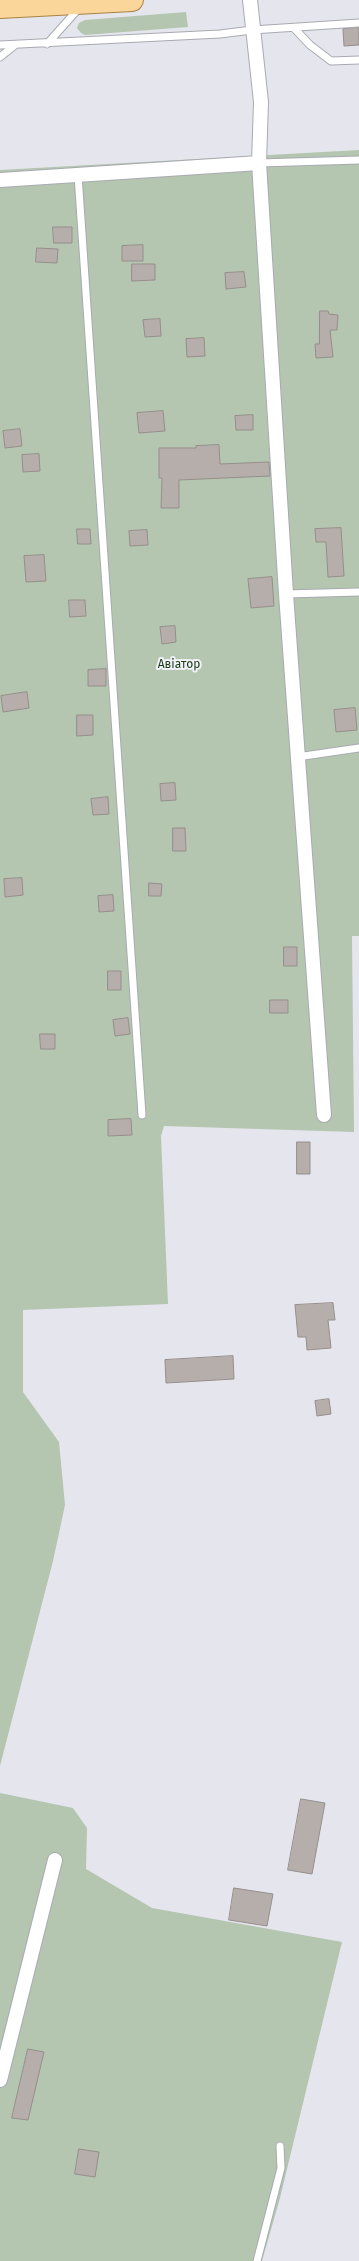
<!DOCTYPE html>
<html>
<head>
<meta charset="utf-8">
<style>
	body { margin:0 }
	canvas { display:block; background:#e4e5ed }
</style>
</head>
<body>
<canvas width="359" height="2261"></canvas>
<script>
const g = document.querySelector('canvas').getContext('2d');
g.lineJoin = 'round';
function paint(path, color) { g.fillStyle = color; g.fill(path, 'evenodd'); }
function trace(path, color, width, dash) { g.strokeStyle = color; g.lineWidth = width; g.lineCap = dash ? 'butt' : 'round'; g.setLineDash(dash || []); g.stroke(path); }
function write(font, color, halo, rows, align = 'center') {
  g.font = font + ' "Fira Sans",sans-serif'; g.lineWidth = 4; g.setLineDash([]); g.textBaseline = 'middle'; g.strokeStyle = halo; g.fillStyle = color; for (const [text, x, y, turn = 0] of rows) {
    g.save(); g.translate(x, y); g.rotate((+turn || 0) * Math.PI / 180); g.textAlign = isNaN(turn) ? turn : align; if (halo) g.strokeText(text, 0, 0); g.fillText(text, 0, 0); g.restore();
  }
}
paint(new Path2D(`
	M186,12L188,27L85,35L81,33L77,28L79,23L85,20Z
	M359,150V936H352L354,1132L164,1126L161,1136L168,1304L23,1310V1392L59,1442L65,1505L53,1561L0,1766V170Z
	M0,1793L73,1808L87,1828L86,1869L152,1908L342,1942L280,2198L262,2261H0Z`), '#b4c6b0');
const building = new Path2D(`
	M359,28V45L344,46L343,29Z
	M53,227H72V243H54Z
	M143,245V261H122V246Z
	M37,248L58,249L57,263L36,262Z
	M132,264H155V280L132,281Z
	M244,272L246,287L226,289L225,273Z
	M320,311H328L329,314L338,315L337,330H330L333,357L316,358L315,344H319Z
	M160,319L161,336L145,337L143,320Z
	M204,338L205,356L187,357L186,339Z
	M163,411L165,431L139,433L137,413Z
	M253,415V430H236L235,416Z
	M20,429L22,446L5,448L3,431Z
	M219,445L220,464L269,462L270,476L179,480V508H161L162,478H159V448H196V446Z
	M39,454L40,471L23,472L22,455Z
	M341,528L344,576L328,577L326,542H316L315,529Z
	M77,529H90L91,544H78Z
	M147,530L148,545L130,546L129,531Z
	M44,555L46,581L26,582L24,556Z
	M272,577L274,606L251,608L248,579Z
	M69,600H85L86,616L70,617Z
	M175,626L176,642L162,644L160,627Z
	M106,669V686H88V670Z
	M27,692L29,708L3,712L1,696Z
	M355,708L357,730L336,732L334,710Z
	M77,715H93V735L77,736Z
	M175,783L176,800L161,801L160,784Z
	M108,797L109,814L93,815L91,799Z
	M173,828H185L186,851H173Z
	M22,878L23,895L5,897L4,879Z
	M149,883L162,884L161,896H149Z
	M113,895L114,911L99,912L98,896Z
	M284,947H297V966H284Z
	M108,971H121V990H108Z
	M270,1000H288V1013H270Z
	M128,1018L130,1034L115,1036L113,1020Z
	M40,1034H55V1049H41Z
	M131,1119L132,1135L108,1136V1120Z
	M297,1142H310V1174H297Z
	M333,1303L335,1320H328L331,1348L307,1350L306,1337H298L295,1305Z
	M233,1356L234,1379L166,1383L165,1360Z
	M329,1399L331,1414L317,1416L315,1401Z
	M301,1799L325,1803L312,1874L288,1870Z
	M234,1888L273,1894L267,1926L229,1920Z
	M28,2049L44,2052L28,2120L12,2118Z
	M79,2149L99,2152L95,2177L75,2174Z`);
paint(building, '#b6aeaa');
trace(building, '#968e8b', 1);
const service = new Path2D(`
	M294,28L310,45L331,61L359,60
	M47,44L80,7
	M0,45L220,34L252,30L359,23
	M0,57L15,45
	M259,163L359,160
	M78,175L142,1115
	M286,594L359,592
	M297,757L359,748
	M257,2261L281,2168L280,2146`);
const minor = new Path2D(`
	M250,0L261,102L259,163L286,594L324,1115
	M0,180L259,163
	M0,2080L55,1860`);
const primary = new Path2D(`
	M0,7L132,0`);
trace(service, '#a9aab1', 9);
trace(minor, '#a9aab1', 16);
trace(primary, '#a98242', 24);
trace(service, '#fff', 7);
trace(minor, '#fff', 14);
trace(primary, '#fbd69b', 22);
write('12px', '#1b3b14', '#f1f2fa', [
	["Авіатор",179,665]
]);
</script>
</body>
</html>
